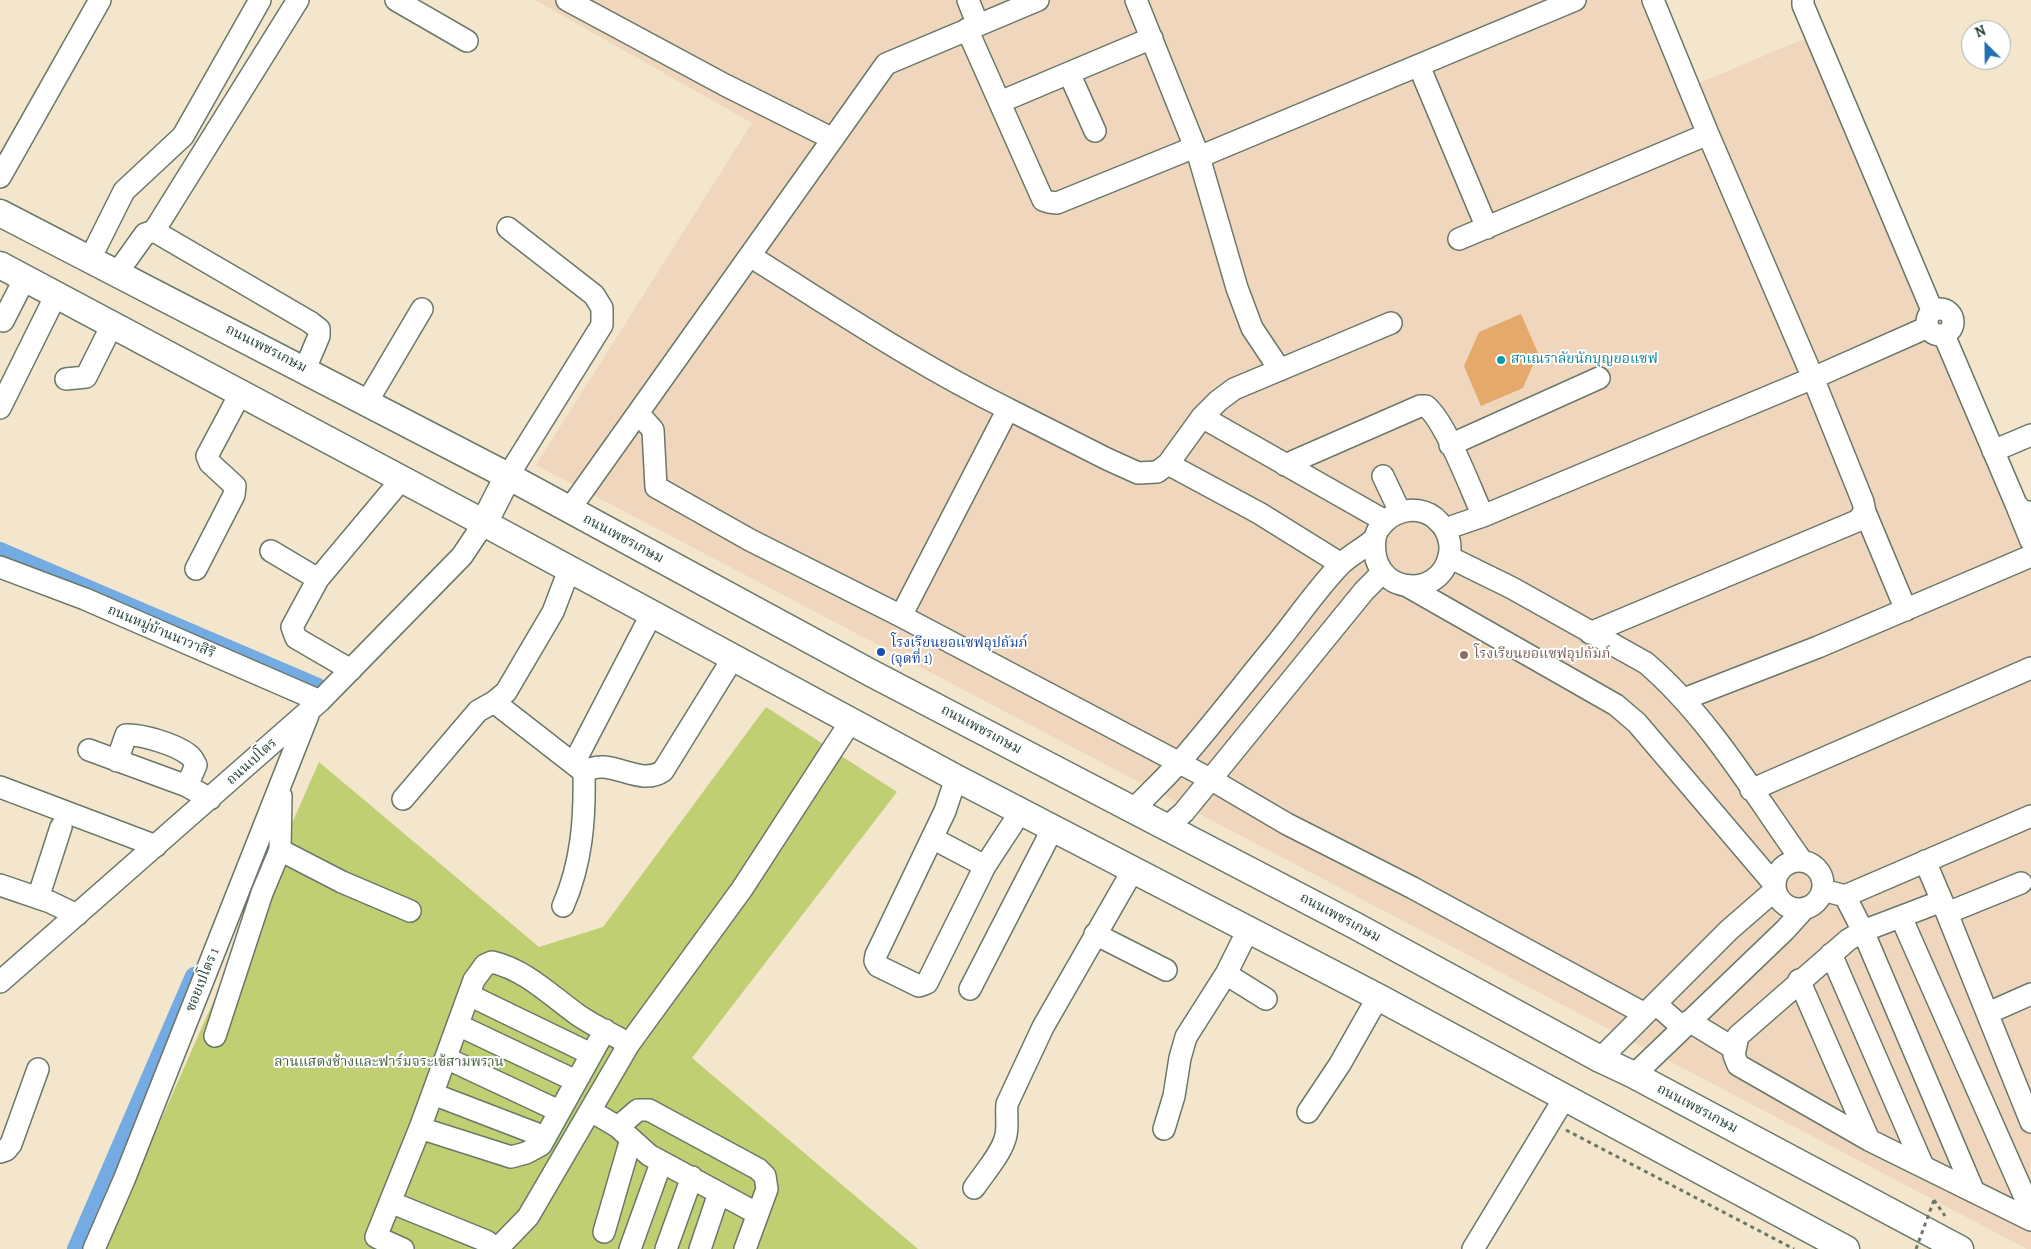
<!DOCTYPE html>
<html>
<head>
<meta charset="utf-8">
<style>
	body { margin:0 }
	#map { position:relative; width:2031px; height:1249px; overflow:hidden; background:#f3e6cc; font-family:Alegreya,serif }
	canvas { display:block }
	.north { position:absolute; left:1961px; top:20px; width:50px; height:50px; box-sizing:border-box; background:#fff; border:1px solid #a5b1ae; border-radius:50%; rotate:337deg; font-size:14px; font-weight:700; line-height:20px; text-align:center; color:#1f3d34 }
	.north::after { content:''; display:block; margin:auto; width:18px; height:22px; background:#1f6fb2; clip-path:polygon(50% 0,100% 100%,50% 72%,0 100%) }
</style>
</head>
<body>
<div id="map">
<canvas width="2031" height="1249"></canvas>
<div class="north">N</div>
</div>
<script>
const g = document.querySelector('canvas').getContext('2d');
g.lineJoin = 'round';
function paint(path, color) { g.fillStyle = color; g.fill(path, 'evenodd'); }
function trace(path, color, width, dash) { g.strokeStyle = color; g.lineWidth = width; g.lineCap = dash ? 'butt' : 'round'; g.setLineDash(dash || []); g.stroke(path); }
function write(font, color, halo, rows, align = 'center') {
  g.font = font + ' Alegreya,"Noto Serif Thai",serif'; g.lineWidth = 4; g.setLineDash([]); g.textBaseline = 'middle'; g.strokeStyle = halo; g.fillStyle = color; for (const [text, x, y, turn = 0] of rows) {
    g.save(); g.translate(x, y); g.rotate((+turn || 0) * Math.PI / 180); g.textAlign = isNaN(turn) ? turn : align; if (halo) g.strokeText(text, 0, 0); g.fillText(text, 0, 0); g.restore();
  }
}
paint(new Path2D(`
	M535,0H1663L1699,83L1821,32L1887,192L1954,341L2031,520V1249H2027L536,465L752,123Z`), '#f0d6bc');
paint(new Path2D(`
	M766,707L897,792L692,1058L918,1249H104L319,762L539,947L603,927Z`), '#bfcf71');
trace(new Path2D(`
	M0,551L318,687L309,709
	M76,1249L194,976`), '#74abe2', 18);
paint(new Path2D(`
	M1521,314L1538,353L1523,388L1481,406L1464,366L1479,332Z`), '#e4a96b');
const minor = new Path2D(`
	M396,0L467,41
	M567,0L725,85L833,139
	M968,0L978,25
	M1136,0L1199,157L1237,288L1252,328L1280,370
	M1803,0V5L1932,310
	M967,29L1043,200L1049,202L1057,203L1195,147
	M1419,66L1487,228
	M1069,73L1095,131
	M1000,102L1152,38
	M1199,157L1575,0
	M0,177L100,0
	M508,228L594,295L602,308V325L508,476
	M154,231L298,0
	M1459,239L1708,134L1653,0
	M750,256C835,309 918,365 1008,409
	M90,259L124,191L183,136L260,0
	M117,273L145,234L154,231L310,322L319,329V336L305,369
	M1927 322a13 13 0 1 1 26 0a13 13 0 1 1-26 0Z
	M0,320L3,321L25,278
	M1944,335L2016,504L2023,512H2031
	M66,379L86,377L112,325
	M367,402L422,309
	M0,408L56,295
	M638,413L653,430L656,487L750,540L901,616L1212,780L1287,824L1413,888L1645,1014
	M1202,417L1385,521
	M1450,445L1599,378
	M1993,451L2031,435
	M1168,464L1259,513L1341,564
	M1285,465L1420,406H1426C1446,422 1471,490 1483,516
	M1383,476L1400,512
	M2016,504L2031,541
	M569,510L886,64L1038,0
	M1865,512L1906,610
	M1445,529L1483,516L1813,378L1928,327
	M271,551L318,579L401,480
	M1449,557L1512,588L1646,663C1709,717 1754,794 1802,861
	M0,567L85,599L320,701
	M196,569L234,495L235,486L210,463L207,456L240,394
	M318,579L292,627L296,638L351,670
	M1409,587L1616,705L1637,723L1775,885
	M901,616L1008,409L1107,459L1138,473L1157,472L1168,464L1202,417L1218,401L1234,389L1391,323
	M1590,633L1857,521L1865,512L1863,502L1813,378L1708,134
	M1684,699L1818,647L2031,556
	M89,750L187,786L210,799
	M117,761L126,735C142,734 177,745 189,755C192,757 194,761 196,765L187,786
	M574,763L651,615
	M584,772C610,755 638,788 663,771L733,658
	M956,778L945,811L876,955L875,961L878,966L919,986L927,983L985,866L1021,811
	M0,787L156,846
	M1751,790L2031,668
	M281,796L280,850L342,882L410,911
	M403,799L478,711L494,702
	M1133,810C1152,790 1173,771 1190,750C1219,716 1246,681 1274,647C1296,620 1316,590 1340,565C1350,555 1363,549 1373,540C1376,537 1376,533 1378,530C1382,524 1388,518 1394,515C1409,507 1428,509 1439,522C1448,530 1452,545 1449,556C1439,602 1368,594 1375,539
	M1166,828L1184,812L1364,591L1382,573
	M932,838L985,866
	M1775 885a24 24 0 1 1 48 0a24 24 0 1 1-48 0Z
	M1925,861L1942,901
	M0,885L50,902L77,915
	M1823,890L1845,896L2031,816
	M1845,896L1863,931L1974,1192
	M38,898L61,827
	M563,906C582,863 585,818 584,772L494,702L506,692L553,612L569,570
	M1947,913L2021,883
	M1901,917L2031,1211
	M1095,934L1166,970
	M1831,954L1923,1166
	M1226,974L1266,999
	M1799,980L1869,1140
	M0,982L320,701L462,556L484,523
	M970,989L1053,828
	M469,995L591,1054
	M1656,1004L1682,1027
	M1988,1013L2031,994
	M1689,1021L1735,1049
	M458,1025L576,1081
	M215,1036L262,893L280,850
	M446,1058L559,1111
	M1600,1059L1729,930L1775,890
	M1634,1075L1785,930L1805,908
	M433,1094L545,1137
	M591,1111L618,1127L638,1110H649L758,1169L765,1176L767,1189L745,1249
	M1308,1112L1340,1064L1378,997
	M2031,1122L1942,901L1863,931L1848,940L1738,1036L1734,1055L1738,1065L1869,1140L2031,1220
	M618,1127L649,1155L758,1214
	M420,1128L511,1157L526,1153L541,1145L605,1030
	M1164,1129L1174,1096L1180,1058L1186,1037L1226,974L1248,930
	M0,1152L6,1150L11,1144L38,1069
	M974,1188C984,1173 1003,1152 1006,1135C1008,1125 1006,1114 1007,1104L1043,1027L1133,870
	M390,1202L486,1241L497,1249
	M604,1232L631,1139
	M498,1248L528,1217L629,1044L742,889L851,721
	M94,1249L124,1180L308,715
	M403,1249L376,1237L420,1128L474,980L485,965L492,962C526,970 550,995 578,1015C594,1026 612,1034 629,1044
	M630,1249L661,1163
	M666,1249L692,1177
	M700,1249L719,1193
	M1473,1249L1565,1097`);
const major = new Path2D(`
	M0,213L508,476L871,673L1354,925L1600,1059L1634,1075L1960,1249
	M0,265L484,523L956,778L1378,997L1846,1249
	M484,523L508,476`);
trace(minor, '#697869', 24);
trace(major, '#697869', 29);
trace(new Path2D(`
	M1566,1130L1794,1249
	M1934,1200L1945,1216`), '#697869', 3, [4, 4]);
trace(minor, '#fff', 21);
trace(major, '#fff', 26);
trace(new Path2D(`
	M1916,1249L1934,1200`), '#697869', 3, [4, 4]);
for (const [x, y, r, color] of [
	[1501,360,5,"#0f9aa8"],
	[881,652,5,"#1a4fb4"],
	[1464,655,5,"#8d6e63"]
]) { const dot = new Path2D(); dot.arc(x, y, r, 0, 2 * Math.PI); g.fillStyle = color; g.fill(dot); trace(dot, '#fff', 2); }
write('14px', '#1f3d34', '#fff', [
	["ถนนเพชรเกษม",266,349,27],
	["ถนนเพชรเกษม",623,539,28],
	["ถนนหมู่บ้านนาวาสิริ",161,632,23],
	["ถนนเพชรเกษม",981,730,28],
	["ถนนเปโตร",252,762,-42],
	["ถนนเพชรเกษม",1340,918,28],
	["ซอยเปโตร 1",203,980,-68],
	["ถนนเพชรเกษม",1697,1109,28]
]);
write('14px', '#0d838f', '#fff', [
	["สาเณราลัยนักบุญยอแซฟ",1511,360]
], 'left');
write('14px', '#164399', '#fff', [
	["โรงเรียนยอแซฟอุปถัมภ์",891,644],
	["(จุดที่ 1)",891,660]
], 'left');
write('14px', '#785e54', '#fff', [
	["โรงเรียนยอแซฟอุปถัมภ์",1474,655]
], 'left');
write('14px', '#476243', '#fff', [
	["ลานแสดงช้างและฟาร์มจระเข้สามพราน",389,1063]
]);
</script>
</body>
</html>
